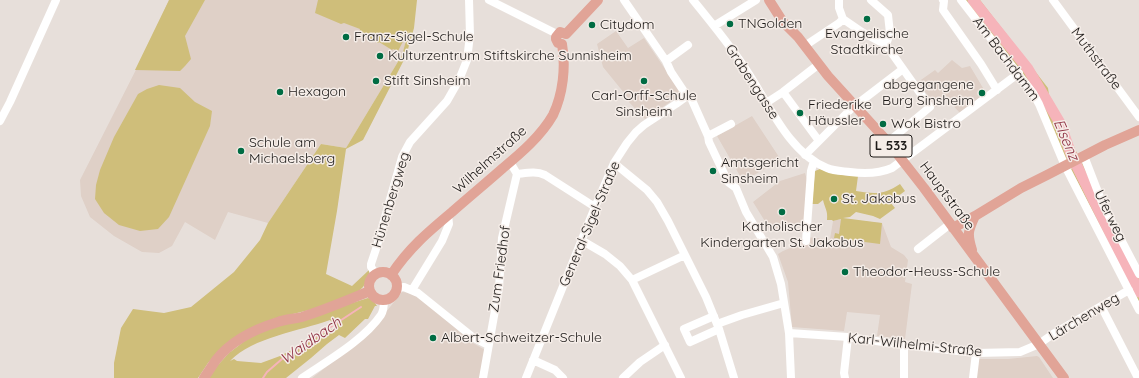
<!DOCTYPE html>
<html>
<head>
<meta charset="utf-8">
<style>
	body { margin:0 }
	canvas { display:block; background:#e7dfda }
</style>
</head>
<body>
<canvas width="1139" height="378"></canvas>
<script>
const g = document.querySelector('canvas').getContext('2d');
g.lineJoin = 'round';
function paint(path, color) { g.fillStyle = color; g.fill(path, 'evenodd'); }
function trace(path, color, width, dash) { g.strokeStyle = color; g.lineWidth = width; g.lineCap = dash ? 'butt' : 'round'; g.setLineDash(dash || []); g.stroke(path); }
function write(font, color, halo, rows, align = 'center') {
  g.font = font + ' Quicksand,sans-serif'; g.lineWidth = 3; g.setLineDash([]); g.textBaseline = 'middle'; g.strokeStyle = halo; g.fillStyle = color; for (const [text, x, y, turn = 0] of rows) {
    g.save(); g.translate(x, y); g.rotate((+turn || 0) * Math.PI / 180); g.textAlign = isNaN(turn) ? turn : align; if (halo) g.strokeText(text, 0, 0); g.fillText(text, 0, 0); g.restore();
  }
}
paint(new Path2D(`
	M169,0H352L410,28L402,55L346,148L321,144L268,223L228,212L215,240L185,222L172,246L159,253L142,252L114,236L90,217L81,196L80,180L147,48Z
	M616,31L628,48L644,38L682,94L645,119L628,101L629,99L603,67L597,44Z
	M952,60L962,68L970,66L986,93L960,113L946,98L936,107L918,82L935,70L938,73Z
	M752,116L781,160L743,181L717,136Z
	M805,173L807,180L805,223H799L771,231L753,202L780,181Z
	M841,219L882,223L891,247L904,255L908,260L905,282L912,284L905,339L877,336L880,315L847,312L844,331L792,327L788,282L778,254L783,251L790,248L804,237L830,239L833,221Z
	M402,292L410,293L419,297L473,343L485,350L480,378H312L348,350L378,322Z
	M1037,356L1039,357L1053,378H976L979,359H1008Z`), '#dfd0c7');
paint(new Path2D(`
	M169,0H205L185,36L191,59L185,66L180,71L135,70Z
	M318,0H417L414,28L406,56L363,140L346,149L337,211L326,274L352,286L369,270V274L368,279L363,287L359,291L329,305L273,319L220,349L208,363L198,378H114V363L121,328L133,309L164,313L191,307L234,272L260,240L268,223L321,144L346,148L402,55L409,30L398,51L393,49L392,50L379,42L378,43L359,32L360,29L344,23L341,24L315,13Z
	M965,0H980L1048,88L1050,101L1077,153L1066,159L1043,106Z
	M159,85L180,88L195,102L212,111L210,126L169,217L158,229L140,231L119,225L104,213L95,199L96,185L100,170L114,137L138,94L147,89Z
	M1082,163L1107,215L1139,270V302L1071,169Z
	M820,169L828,172L848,176H858L856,191C875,194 884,195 900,184L905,191L890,202L895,208L880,219L873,216L856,212L850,217L843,218L882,223L880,244L834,238L835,233L839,234L841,219L833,221L832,220H827C828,210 825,209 823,200L818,204H812L815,171Z
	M368,298L373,300L377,306H375L368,319H365L345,338L339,335L327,344L311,358L286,378H209L217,366L229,353L246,340L263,331ZM330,320L336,327L280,356L261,363L237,361L234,359L230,361C253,337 300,331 330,320Z`), '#cfbe7a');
trace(new Path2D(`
	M263,378L267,372L282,359L361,307`), '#f6b4ba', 2);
trace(new Path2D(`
	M973,0L1028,69L1060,123L1071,154L1139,292`), '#f6b4ba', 11);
trace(new Path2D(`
	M489,0L557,34
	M624,0L666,61L671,72L687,96L691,98L708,136L709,142L728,182L736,188L746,212L773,257L781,284L789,333L791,378
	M693,0C711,22 729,44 745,68C767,100 788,153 827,168C834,171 842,171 850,172C865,174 878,174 892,168L1019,73
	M839,0V8L843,19L862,32L886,45L930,107L888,142
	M871,0L888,15L890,33L886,45
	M943,0L944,1L943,10L981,64L997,90
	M961,0L1033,93L1039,104L1065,166L1139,310
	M1053,0L1139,117
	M714,26L756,0
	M806,45L839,23L843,19
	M666,61L688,45
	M783,92L819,141
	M766,103L783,92L819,64
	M0,121L10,102L56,0
	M708,136L731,124
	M805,155L852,108L903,69
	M1084,156L1103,205L1139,274
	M614,163L647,190L657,202L668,221L706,297L719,329L734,378
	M517,174C527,173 536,171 545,175L595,207
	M581,240L605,254L620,266L632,280L681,378
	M806,241L811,171L814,161
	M918,249L950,224
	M376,274L371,267V264L376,249L402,157L410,142L447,101L459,80L467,60L470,35L469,0
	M632,280L685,255
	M397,288L404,287L418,293L474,338L488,345
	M412,290L442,241L449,224L448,215
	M1101,306L1138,378
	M714,316L684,329L690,342L719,329
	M717,324L742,315L784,303
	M789,333L848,337L904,345L976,353L1020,352L1039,344L1053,334L1129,290
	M904,345V378
	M533,360L555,370L563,378
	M302,378C327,361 364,340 381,315C384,310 384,305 384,300
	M483,378L499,288L502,238L517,174L510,162
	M526,378L595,207L614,163L627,143L636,132L644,125L676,104L687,96
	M623,378L640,362L665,345
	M845,378L844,373L848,337
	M973,378L976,353`), '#fff', 8);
trace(new Path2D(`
	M769,0L783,22L798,37L828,76L888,142L924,188L1064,378
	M566,34L598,0
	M562,44L558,43L556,39V37L560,32L566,34
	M953,228L975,216L1021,188L1047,175L1105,145L1139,130
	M972,250C967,234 968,231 975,216
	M369 286a14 14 0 1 1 28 0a14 14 0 1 1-28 0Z
	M391,275C409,248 428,232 452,212C469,197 486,183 503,168C521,153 541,136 553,115C563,94 566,67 562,44
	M204,378C208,372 212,366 216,360C231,341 255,329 278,322C285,319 294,319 302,317C325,310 348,300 370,291`), '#e1a497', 10);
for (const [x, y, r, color] of [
	[867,19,4,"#006c43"],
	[730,24,4,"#006c43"],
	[592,25,4,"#006c43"],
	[346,37,4,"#006c43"],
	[380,56,4,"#006c43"],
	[376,81,4,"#006c43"],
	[644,81,4,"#006c43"],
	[280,92,4,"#006c43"],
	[982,93,4,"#006c43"],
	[800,113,4,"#006c43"],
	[883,124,4,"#006c43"],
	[241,151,4,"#006c43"],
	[713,171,4,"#006c43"],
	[834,199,4,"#006c43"],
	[782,212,4,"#006c43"],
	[845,272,4,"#006c43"],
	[433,338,4,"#006c43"]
]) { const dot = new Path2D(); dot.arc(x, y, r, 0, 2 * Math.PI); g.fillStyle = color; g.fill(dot); trace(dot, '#f5ede8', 1.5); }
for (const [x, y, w] of [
	[891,146,42]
]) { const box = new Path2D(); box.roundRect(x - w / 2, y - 11, w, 22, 3); g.fillStyle = '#f5ede8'; g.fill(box); trace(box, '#1e1b19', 1); }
write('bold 13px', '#1e1b19', null, [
	["L 533",891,146]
]);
write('14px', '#1e1b19', '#f5ede8', [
	["TNGolden",738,24],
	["Citydom",600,25],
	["Evangelische",867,34,"center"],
	["Stadtkirche",867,50,"center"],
	["Franz-Sigel-Schule",354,37],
	["Kulturzentrum Stiftskirche Sunnisheim",388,56],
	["Stift Sinsheim",384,81],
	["abgegangene",974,85,"right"],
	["Burg Sinsheim",974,101,"right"],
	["Hexagon",288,92],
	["Carl-Orff-Schule",644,96,"center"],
	["Sinsheim",644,112,"center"],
	["Friederike",808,105],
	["Häussler",808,121],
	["Wok Bistro",891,124],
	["Schule am",249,143],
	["Michaelsberg",249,159],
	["Amtsgericht",721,163],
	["Sinsheim",721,179],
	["St. Jakobus",842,199],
	["Katholischer",782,227,"center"],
	["Kindergarten St. Jakobus",782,243,"center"],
	["Theodor-Heuss-Schule",853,272],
	["Albert-Schweitzer-Schule",441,338]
], 'left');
write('14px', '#1e1b19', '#f5ede8', [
	["Am Bachdamm",1006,59,53],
	["Muthstraße",1096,59,53],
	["Grabengasse",752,82,57],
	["Wilhelmstraße",490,160,-42],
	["Hauptstraße",947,196,53],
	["Hünenbergweg",391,200,-73],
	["Uferweg",1110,216,64],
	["General-Sigel-Straße",590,224,-67],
	["Zum Friedhof",500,269,-82],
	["Lärchenweg",1084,317,-31],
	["Karl-Wilhelmi-Straße",915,345,6]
]);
write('italic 15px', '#8e3042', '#f5ede8', [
	["Elsenz",1066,140,67],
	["Waidbach",311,341,-35]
]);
</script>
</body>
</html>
